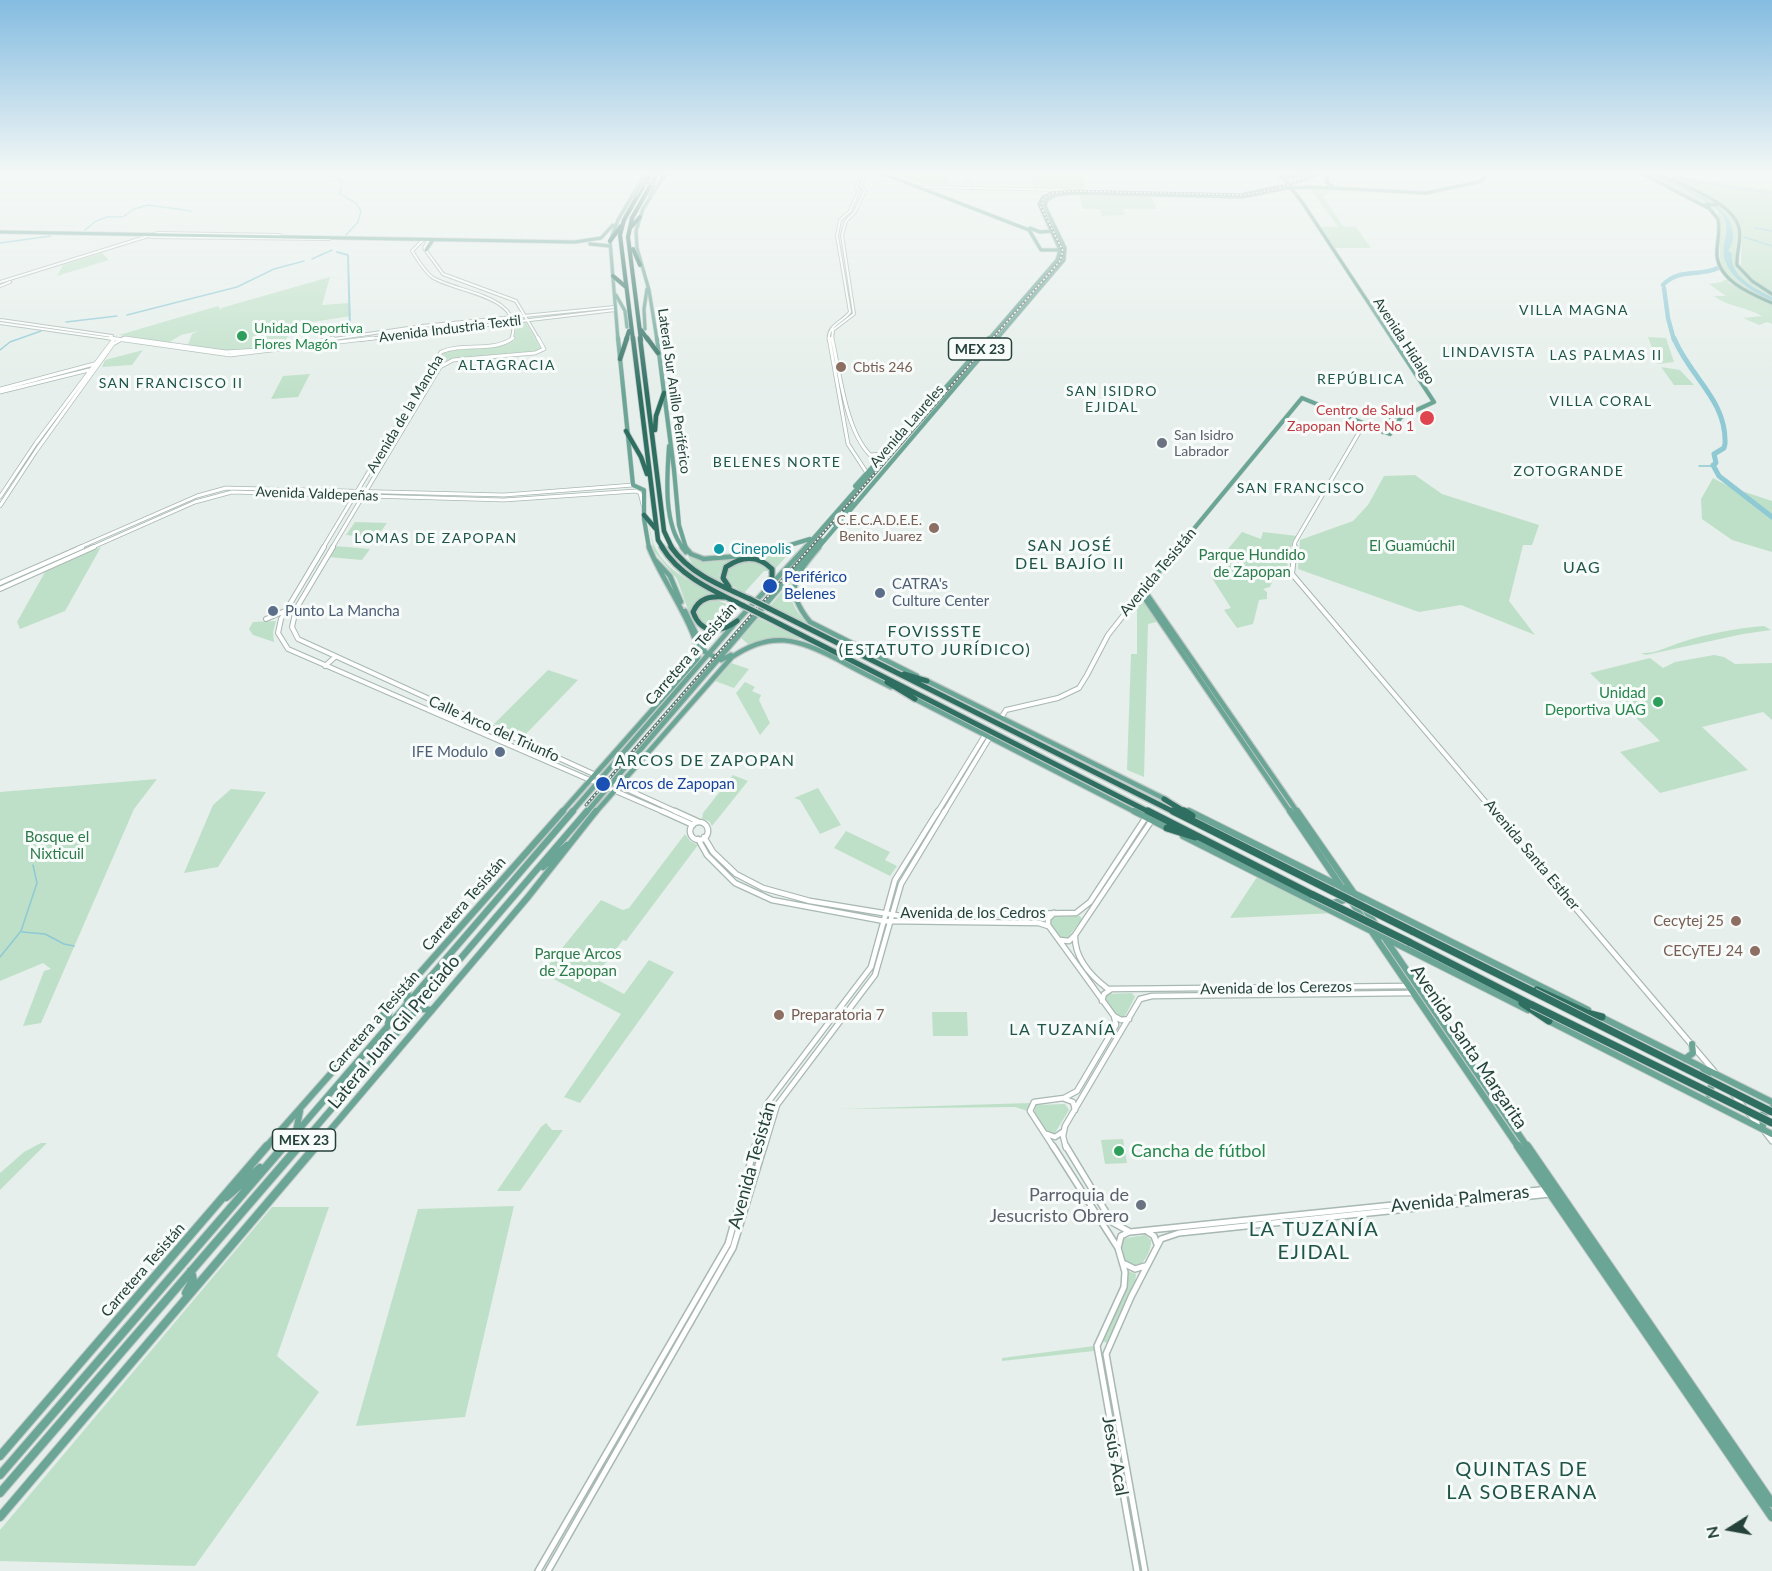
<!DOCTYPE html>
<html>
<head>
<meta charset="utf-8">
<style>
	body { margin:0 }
	#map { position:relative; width:1772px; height:1571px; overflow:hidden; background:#e6efeb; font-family:Lato,sans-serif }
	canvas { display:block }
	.north { position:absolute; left:1700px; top:1499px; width:60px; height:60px; -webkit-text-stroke:4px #f7fbf9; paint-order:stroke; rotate:259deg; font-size:16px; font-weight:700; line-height:24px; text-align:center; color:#24423a }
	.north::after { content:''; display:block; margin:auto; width:21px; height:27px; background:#24423a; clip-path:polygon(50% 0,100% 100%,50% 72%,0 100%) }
</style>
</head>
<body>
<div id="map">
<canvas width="1772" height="1571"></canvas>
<div class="north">N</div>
</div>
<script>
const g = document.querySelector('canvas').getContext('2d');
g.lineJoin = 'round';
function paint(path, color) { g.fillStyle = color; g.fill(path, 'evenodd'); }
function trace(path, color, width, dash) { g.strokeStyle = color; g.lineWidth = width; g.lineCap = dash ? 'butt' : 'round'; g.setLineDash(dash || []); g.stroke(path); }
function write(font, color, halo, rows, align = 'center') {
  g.font = font + ' Lato,sans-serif'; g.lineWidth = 6; g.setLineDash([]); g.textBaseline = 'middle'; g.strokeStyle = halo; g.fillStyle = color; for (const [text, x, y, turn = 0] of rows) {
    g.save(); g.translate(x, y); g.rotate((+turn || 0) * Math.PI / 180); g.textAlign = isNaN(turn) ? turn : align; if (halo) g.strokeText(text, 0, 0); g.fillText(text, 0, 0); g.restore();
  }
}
paint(new Path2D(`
	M894,174H948L949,185L923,184Z
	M1031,174H1082L1086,189L1034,188Z
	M1646,174C1666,175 1729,204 1737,225C1739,231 1737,240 1736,248C1734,272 1751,286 1772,295V303C1754,295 1722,281 1720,258C1719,241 1722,228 1717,211Z
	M1662,174L1772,190V292C1760,285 1748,278 1741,265L1742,229L1731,211Z
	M1310,189L1344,190L1330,191L1323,197L1344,227H1356L1371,248H1335L1320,227H1338Z
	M1079,194L1151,195L1157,209H1123L1125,215L1102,216L1100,209H1083Z
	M102,253L109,260L57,276L63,265Z
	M330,277L322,305L350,303L351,316L293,325L282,348L232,352L187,347L192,334L198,331L181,335L168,343L119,335L218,306L221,310V308Z
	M1729,279L1734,283L1727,282L1772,305V324L1767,322L1759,325L1743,318L1762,316C1747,307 1728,307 1714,296H1726L1709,284L1723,282L1722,281Z
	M525,321L541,348L535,352L453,359L444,362L434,374H429L443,352C465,347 494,349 514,341L517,322Z
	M1648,337L1666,338L1674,362L1658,364Z
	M143,350L132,365L102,367L105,360Z
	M1661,367L1680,370L1694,385H1674Z
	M310,374L298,397L271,399L283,376Z
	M1415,475L1442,494L1539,525L1532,545H1523L1509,601L1535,635L1461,605L1419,612L1298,569L1300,540L1353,521L1368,505L1384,476Z
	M1713,478L1730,487L1772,501V552L1732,540L1702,519L1701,499Z
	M355,522L387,523L376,538L346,535Z
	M648,523C651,531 651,539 655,547C666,571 692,582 714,594C704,600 691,600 690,615L677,579L654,551Z
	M1242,532L1261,539L1263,532L1297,536L1286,556L1289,573L1276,571L1270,587L1263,589L1267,592V599L1259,600L1253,624L1237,628L1224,610L1231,608L1212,578L1229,572L1220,553L1228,549Z
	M335,546L370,549L362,560L328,557Z
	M101,547L65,611L20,629L17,622L45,572Z
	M793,549L774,570C765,551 716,556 719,582L696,569L688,557L712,562Z
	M751,561L760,563L769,571H764L744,593L728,583L725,577C729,564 738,562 751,561Z
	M791,581C784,624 835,638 865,653L863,654L770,606Z
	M1140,598L1147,602L1160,621L1148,624L1144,777L1127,770L1131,654H1137V610H1131Z
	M716,600L740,609L724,627H703L695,611L703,602Z
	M758,618L802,639L776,638L748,644L741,638Z
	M276,621L273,632L274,642L253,635L249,629L253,622Z
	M1764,626L1771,630L1743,634L1646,655L1641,653C1654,654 1665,648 1679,643C1706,634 1736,628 1764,626Z
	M1714,655L1724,657L1735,664L1772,663V720L1763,712L1702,727L1748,770L1660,793L1620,752L1660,741L1590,673L1650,658L1663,668L1675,662Z
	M731,663L749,669L734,688L715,681Z
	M548,670L578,680L524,736L494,724Z
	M745,682L755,687L752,691L761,695L759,700L770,723L760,735L736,693Z
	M733,775L748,781L712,826L709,821L702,819L703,813Z
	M157,779L134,809L41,1023L23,1026L44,971L51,969L43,963L0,981V792Z
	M818,788L841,825L820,834L800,800L794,798Z
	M231,789L266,792L218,867L184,873L213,805Z
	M846,831L890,852L885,860L897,866L890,876L834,848Z
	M685,834L690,841L698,845L626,941L623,940L594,978L624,994L649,960L674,972L580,1103L564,1097L621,1014L542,973L601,900L623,910L629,908Z
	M1259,874L1335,913L1230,918Z
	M1080,916L1082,919L1066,940L1061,939L1049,923L1050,917Z
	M1132,993L1135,997L1124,1018L1120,1019L1102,1001L1104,994Z
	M932,1012H967L968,1036H933Z
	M1030,1103L1028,1111L1015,1107L839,1109Z
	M1065,1104L1069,1110L1053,1136C1043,1132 1032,1117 1035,1105Z
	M546,1123L552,1130H563L520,1191H497L541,1127Z
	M1123,1139L1127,1163L1105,1164L1101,1140Z
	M41,1143H47L0,1190V1173L24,1152Z
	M514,1206L465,1417L356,1426L418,1209Z
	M272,1207H329L277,1356L319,1392L195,1566L0,1561V1530Z
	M1145,1235L1151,1240C1152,1249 1145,1262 1137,1268L1125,1263L1120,1239Z
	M1128,1271L1136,1274L1135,1284L1109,1343L1100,1341L1124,1294Z
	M1094,1346V1351L1002,1361V1358Z
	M1109,1410H1115L1144,1571H1139Z`), '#bfe0c8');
paint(new Path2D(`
	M1649,174H1654C1678,185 1732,203 1733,233C1733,240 1733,245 1728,250L1732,254C1729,276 1755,289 1772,297V301C1749,290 1716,271 1725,240C1727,231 1728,223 1722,214C1709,198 1668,184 1649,174Z`), '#8ec9d4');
trace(new Path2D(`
	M329,174L342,180L340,194L356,203L361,211L358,222L346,235
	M1675,179L1772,193
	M1755,228L1772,231
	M85,230L96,221L107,217H123L134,209L148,205L191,211
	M1744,237L1772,246
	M0,243L51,236
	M312,259L332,250
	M127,315L237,287L274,269L304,261
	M66,322L117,316
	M0,350L10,342L41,331
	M1699,466H1713
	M22,932L45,934L64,944L74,946
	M0,957L21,931L37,883L33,865`), '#8ec9d4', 1.5);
trace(new Path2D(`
	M337,252L348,255L350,330`), '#8ec9d4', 2);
trace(new Path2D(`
	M1663,285C1678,268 1699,277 1718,268
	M1664,288L1668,318L1674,340`), '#8ec9d4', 4.5);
trace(new Path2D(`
	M1674,338C1689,376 1727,400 1725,444L1724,448L1714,454L1716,463L1713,465L1719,476L1772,517`), '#8ec9d4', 5);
trace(new Path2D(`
	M1286,187L1321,174`), '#bfccc8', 3, [3, 1.5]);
const minorFar4 = new Path2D(`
	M967,174L969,188
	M924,187L1068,190
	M151,237L329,239
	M424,239L412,251C418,260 424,271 432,277C456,293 528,295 511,340
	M429,239L424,248L443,274L516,301L539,340
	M0,282L158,233L280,235
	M0,286L10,282
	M1,320L112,336
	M0,323L121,340
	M123,338L137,340
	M327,340L422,326L615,307
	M360,340L615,310
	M829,340C827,325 843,322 850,312L837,236L840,220L850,211L859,191L856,186L861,174
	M832,340L833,330L854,314L842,235L846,221L855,212L865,191L861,186L865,174`);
const minorFar3 = new Path2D(`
	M110,338L230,355L373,338
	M125,338L226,352L258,350
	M829,338L848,444L867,473
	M832,338C840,373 845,429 870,455L884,454
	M310,344L333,338
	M0,389L94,364
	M0,392L89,370
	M0,497L36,443L114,339
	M0,506L36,451L113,344L120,340
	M78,548L197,496L226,488L504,495L633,485
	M91,548L195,502L232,492L504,500L636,491L640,493L643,505
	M323,548L441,352C463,342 493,353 513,338
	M332,548L440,367L453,360L535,353L544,349L538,338
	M1294,548L1295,542L1364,424`);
const minorFar2 = new Path2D(`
	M324,547L281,619L278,633L288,649L666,813
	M333,547L296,609L292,627L298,639L679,813
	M1295,547L1292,574L1495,813
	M0,583L82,547
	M0,589L94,547
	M266,619L285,611
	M325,666L335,657
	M1001,718L1006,710L1058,698L1079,688L1087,675L1108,635L1141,593
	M937,813L985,735
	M944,813L990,737`);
const minorFar1 = new Path2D(`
	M662,811L693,825
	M675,811L699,822
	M1493,811L1714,1071
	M1152,820L1075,935C1074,958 1091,976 1108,989L1408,986
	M690 831a9 9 0 1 1 18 0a9 9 0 1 1-18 0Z
	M704,837L713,852L736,874L763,888L810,901L901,916L1076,913L1090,902L1146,817
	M698,839L707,855L735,883L772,900L884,921L1039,923L1048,926
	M1060,940L1069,941L1074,936
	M1140,999L1152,996L1412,993
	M1102,1001L1104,994L1110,990
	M1114,1016L1121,1020L1129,1019
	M1732,1093L1743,1106
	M1065,1099L1073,1102L1075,1110
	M1749,1114L1760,1126
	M1765,1132L1772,1141
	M1047,1134L1055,1137L1064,1131
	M755,1148L766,1105L871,967L895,880L938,811
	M764,1148L777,1105L875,975L901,884L945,811
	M1054,1148L1030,1111L1034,1102L1064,1098L1077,1091L1116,1025L1114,1016L1048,925V919L1054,913
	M1066,1148L1063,1136L1065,1126L1140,999`);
const minor = new Path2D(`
	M1053,1146L1118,1248L1125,1272L1124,1287L1097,1346L1137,1571
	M1066,1146L1112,1222L1130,1232L1549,1189
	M1148,1232L1154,1236L1157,1244
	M1118,1248L1121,1236L1129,1232
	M1125,1264L1135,1269L1145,1266
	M538,1571L728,1244L755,1146
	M548,1571L733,1248L764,1146
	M1145,1571L1106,1354L1131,1297L1161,1239L1179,1233L1550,1194`);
const majorFar4 = new Path2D(`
	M884,174L1029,230L1041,250H1064
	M1280,174L1302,202L1393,340
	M1327,174V183L1333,186
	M1643,174L1708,208
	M1659,174C1681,185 1733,202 1739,228C1742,239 1736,253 1737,265L1752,281L1772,294
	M1281,178L1312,174
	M1244,194L1282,186
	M1717,205L1706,204L1718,219C1721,232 1716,244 1717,256C1720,282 1752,294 1772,303
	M1030,228L1040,232L1053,231
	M0,232L575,242L601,238L613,225
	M590,244L610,246
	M426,250L433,240
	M616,295L625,311L627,327
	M645,329L644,309L647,289
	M618,340L610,241L618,220L645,174
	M657,340L649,290L637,248L636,231L643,209L665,174
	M988,340L1057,260L1060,250L1039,204L1043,197L1054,192
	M996,340L1064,260L1065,248L1045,206L1047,200L1056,195L1073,193L1242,197L1287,188L1311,187L1426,193L1478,182L1484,179L1485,174`);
const majorFar3 = new Path2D(`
	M618,338L633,485L644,490V519L649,548
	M657,338L674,470L679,525L686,548
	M1383,432L1392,418L1403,413
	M669,446C667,477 663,523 683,548
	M855,486L877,462
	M835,524L852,503
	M780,548L810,539
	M805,548L989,338
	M814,548L821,540
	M818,548L997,338
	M1178,548L1302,398L1390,434L1401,417L1434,402L1392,338`);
const majorFar2 = new Path2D(`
	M682,547L686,552
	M685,547L691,554L704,559
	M819,547C795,576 783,589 810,622L917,676
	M1179,547L1141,593L1291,813
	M703,559L741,556L786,547
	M655,560L670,576L681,602
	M1144,590L1298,813
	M685,611L705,652L721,660L731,655
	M925,680L1167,800
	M913,698L1137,813
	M1188,811L1192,813
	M561,813L698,658C701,633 658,574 649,547
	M571,813L737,621L806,547
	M586,813L815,547
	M595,813L732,657C772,630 797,639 837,659C855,669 873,678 891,687`);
const majorFar1 = new Path2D(`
	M1134,811L1169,829
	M1189,811L1588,1010
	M1290,811L1364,920
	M1297,811L1376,925
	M1183,836L1528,1010
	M543,867L567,845
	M1330,904L1344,900L1347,895
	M1372,932L1519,1148
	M1386,940L1528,1148
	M408,989L407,1002L411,1008L432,1010
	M1599,1016L1772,1102
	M1547,1020L1772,1134
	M388,1026L389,1009
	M1685,1059L1693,1053L1692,1044
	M1703,1069L1712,1083L1709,1095
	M1763,1129L1762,1115L1772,1108
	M296,1131L300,1111
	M265,1148L563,811
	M283,1148L573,811
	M298,1148L587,811
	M315,1148L528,897L596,811`);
const major = new Path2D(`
	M1518,1146L1772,1517
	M1527,1146L1772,1503
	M226,1197L260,1168
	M186,1293L193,1280L191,1271
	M0,1456L267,1146
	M0,1475L284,1146
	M0,1493L299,1146
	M0,1517L316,1146`);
const highwayFar3 = new Path2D(`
	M663,174V177
	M631,227L640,217
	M610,241L621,226
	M633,249L640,265
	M613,276L626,287
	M641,330L648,340
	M626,340L629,331
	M633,340L620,235L624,220L650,174
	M641,340L628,237L632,218L657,174`);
const highwayFar2 = new Path2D(`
	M633,338L658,540L663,548
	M640,338L664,531L672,548
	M647,338L658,353
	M620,359L627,338
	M655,430L656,416L664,393
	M626,431L641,457L647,474
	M644,515L655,528`);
const highwayFar1 = new Path2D(`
	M662,547C680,577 714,591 744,606
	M671,547C690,574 721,586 750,599
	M729,587L723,578L726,567C742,556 758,555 772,569V577L768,586
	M724,597C710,596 699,598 693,612C701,634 719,634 737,621
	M768,608L1176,813
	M762,615L1151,813
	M904,674L927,681
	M887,682L915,699
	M1164,799L1187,813`);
const highway = new Path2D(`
	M1148,811L1313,895
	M1173,811L1332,891
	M1184,811L1192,816
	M1167,828L1195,837
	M1412,931L1534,992
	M1409,942L1532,1005
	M1537,990L1587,1013L1602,1017
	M1522,1003L1549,1021`);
trace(minorFar4, '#a8b8b2', 4);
trace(minorFar3, '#a8b8b2', 4.5);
trace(minorFar2, '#a8b8b2', 6);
trace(minorFar1, '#a8b8b2', 7);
trace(minor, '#a8b8b2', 8);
trace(majorFar4, '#c2cac8', 4.5);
trace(majorFar3, '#c2cac8', 5);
trace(majorFar2, '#c2cac8', 7);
trace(majorFar1, '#c2cac8', 8);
trace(major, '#c2cac8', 10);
trace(highwayFar3, '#c2cac8', 5);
trace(highwayFar2, '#c2cac8', 6);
trace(highwayFar1, '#c2cac8', 8);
trace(highway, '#c2cac8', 9);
trace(minorFar4, '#fff', 2);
trace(minorFar3, '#fff', 3);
trace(minorFar2, '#fff', 4);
trace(minorFar1, '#fff', 4.5);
trace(minor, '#fff', 5);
trace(majorFar4, '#6aa596', 3);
trace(majorFar3, '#6aa596', 4);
trace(majorFar2, '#6aa596', 4.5);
trace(majorFar1, '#6aa596', 6);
trace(major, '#6aa596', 8);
trace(highwayFar3, '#2f6f62', 4);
trace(highwayFar2, '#2f6f62', 4.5);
trace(highwayFar1, '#2f6f62', 5);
trace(highway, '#2f6f62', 7);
const rail = new Path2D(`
	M586,805L1060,261L1063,251L1041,207L1044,198L1053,193L1070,191L1244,195L1277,189L1318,174`);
trace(rail, '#5f7d75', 3);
trace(rail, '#f7fbf9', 1.5, [2]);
const majorBridge = new Path2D(`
	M635,196L641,184L652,182L655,185L650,196`);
const highwayBridgeFar1 = new Path2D(`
	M750,599L768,608
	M744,606L762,615`);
const highwayBridge = new Path2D(`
	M1332,891L1412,931
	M1313,895L1409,942
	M1534,992L1772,1112
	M1532,1005L1772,1123`);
trace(majorBridge, '#c2cac8', 4.5, []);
trace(highwayBridgeFar1, '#c2cac8', 8, []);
trace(highwayBridge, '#c2cac8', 9, []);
trace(majorBridge, '#6aa596', 3);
trace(highwayBridgeFar1, '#2f6f62', 5);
trace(highwayBridge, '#2f6f62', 7);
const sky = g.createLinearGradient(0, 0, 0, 394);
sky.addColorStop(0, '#84bce0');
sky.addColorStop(0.44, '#f4f8f6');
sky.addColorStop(1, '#f4f8f600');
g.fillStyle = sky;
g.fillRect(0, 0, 1772, 394);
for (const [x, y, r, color] of [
	[242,336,6,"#2e9e5b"],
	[841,367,6,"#8d6e63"],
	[1427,418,8,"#e0444e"],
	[1162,443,6,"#6b7280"],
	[934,528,6,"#8d6e63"],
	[719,549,6,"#0f9aa8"],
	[770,586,8,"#1a4fb4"],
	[880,593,6,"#5c6f8a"],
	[273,611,6,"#5c6f8a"],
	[1658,702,6,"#2e9e5b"],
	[500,752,6,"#5c6f8a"],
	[603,784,8,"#1a4fb4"],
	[1736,921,6,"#8d6e63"],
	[1755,951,6,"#8d6e63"],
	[779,1015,6,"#8d6e63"],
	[1119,1151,6,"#2e9e5b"],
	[1141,1205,6,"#6b7280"]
]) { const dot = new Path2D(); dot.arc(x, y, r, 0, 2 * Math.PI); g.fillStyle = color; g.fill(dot); trace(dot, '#f7fbf9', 2); }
g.letterSpacing = '1.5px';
write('14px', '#1f5548', '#f7fbf9', [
	["VILLA MAGNA",1574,310],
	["LINDAVISTA",1489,352],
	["LAS PALMAS II",1606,355],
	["ALTAGRACIA",507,365],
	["REPÚBLICA",1361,379],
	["SAN FRANCISCO II",171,383],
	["SAN ISIDRO",1112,391],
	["EJIDAL",1112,407],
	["VILLA CORAL",1601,401],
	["BELENES NORTE",777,462],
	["ZOTOGRANDE",1569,471],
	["SAN FRANCISCO",1301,488],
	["LOMAS DE ZAPOPAN",436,538]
]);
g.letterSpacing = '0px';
write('14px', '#27864d', '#f7fbf9', [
	["Unidad Deportiva",254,328],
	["Flores Magón",254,344]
], 'left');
write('14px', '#24423a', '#f7fbf9', [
	["Avenida Industria Textil",450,329,-7],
	["Avenida Hidalgo",1404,341,57],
	["Lateral Sur Anillo Periférico",674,391,82],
	["Avenida de la Mancha",405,414,-59],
	["Avenida Laureles",907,426,-49],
	["Avenida Valdepeñas",317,494,2]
]);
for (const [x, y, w] of [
	[980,349,63],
	[304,1140,63]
]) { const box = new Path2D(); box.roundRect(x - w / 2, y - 11, w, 22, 4.5); g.fillStyle = '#f7fbf9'; g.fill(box); trace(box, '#24423a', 1.5); }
write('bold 14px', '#24423a', null, [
	["MEX 23",980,349],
	["MEX 23",304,1140]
]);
write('14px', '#785e54', '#f7fbf9', [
	["Cbtis 246",853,367],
	["C.E.C.A.D.E.E.",922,520,"right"],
	["Benito Juarez",922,536,"right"]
], 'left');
write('14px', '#be3a42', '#f7fbf9', [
	["Centro de Salud",1414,410],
	["Zapopan Norte No 1",1414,426]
], 'right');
write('14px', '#5b616d', '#f7fbf9', [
	["San Isidro",1174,435],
	["Labrador",1174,451]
], 'left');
write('15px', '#2d7a4b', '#f7fbf9', [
	["El Guamúchil",1412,546],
	["Parque Hundido",1252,555],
	["de Zapopan",1252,572],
	["Bosque el",57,837],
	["Nixticuil",57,854],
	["Parque Arcos",578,954],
	["de Zapopan",578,971]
]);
write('15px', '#0d838f', '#f7fbf9', [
	["Cinepolis",731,549]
], 'left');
write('15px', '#24423a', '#f7fbf9', [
	["Avenida Tesistán",1158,572,-50],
	["Carretera a Tesistán",691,654,-49],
	["Calle Arco del Triunfo",494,729,24],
	["Avenida Santa Esther",1532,855,50],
	["Carretera Tesistán",464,904,-49],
	["Avenida de los Cedros",973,913],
	["Avenida de los Cerezos",1276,988,-1],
	["Carretera a Tesistán",374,1022,-49],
	["Carretera Tesistán",143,1270,-49]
]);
write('15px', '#164399', '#f7fbf9', [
	["Periférico",784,577],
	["Belenes",784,594],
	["Arcos de Zapopan",616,784]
], 'left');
write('15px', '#4e5e75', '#f7fbf9', [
	["CATRA's",892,584],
	["Culture Center",892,601],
	["Punto La Mancha",285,611],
	["IFE Modulo",488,752,"right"]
], 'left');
write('15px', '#27864d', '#f7fbf9', [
	["Unidad",1646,693],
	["Deportiva UAG",1646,710]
], 'right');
write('15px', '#785e54', '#f7fbf9', [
	["Cecytej 25",1724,921],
	["CECyTEJ 24",1743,951],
	["Preparatoria 7",791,1015,"left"]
], 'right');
g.letterSpacing = '1.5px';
write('16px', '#1f5548', '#f7fbf9', [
	["SAN JOSÉ",1070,546],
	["DEL BAJÍO II",1070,564],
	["UAG",1582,568],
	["FOVISSSTE",935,632],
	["(ESTATUTO JURÍDICO)",935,650],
	["ARCOS DE ZAPOPAN",705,761],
	["LA TUZANÍA",1063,1030]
]);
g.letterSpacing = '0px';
write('18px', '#24423a', '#f7fbf9', [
	["Lateral Juan Gil Preciado",394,1032,-50],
	["Avenida Santa Margarita",1469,1047,56],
	["Avenida Tesistán",752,1165,-74],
	["Avenida Palmeras",1460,1199,-6],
	["Jesús Acal",1115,1456,80]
]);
write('18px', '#27864d', '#f7fbf9', [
	["Cancha de fútbol",1131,1151]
], 'left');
write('18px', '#5b616d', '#f7fbf9', [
	["Parroquia de",1129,1195],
	["Jesucristo Obrero",1129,1216]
], 'right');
g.letterSpacing = '1.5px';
write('20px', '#1f5548', '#f7fbf9', [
	["LA TUZANÍA",1314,1230],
	["EJIDAL",1314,1253],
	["QUINTAS DE",1522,1470],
	["LA SOBERANA",1522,1493]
]);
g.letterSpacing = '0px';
</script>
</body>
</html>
